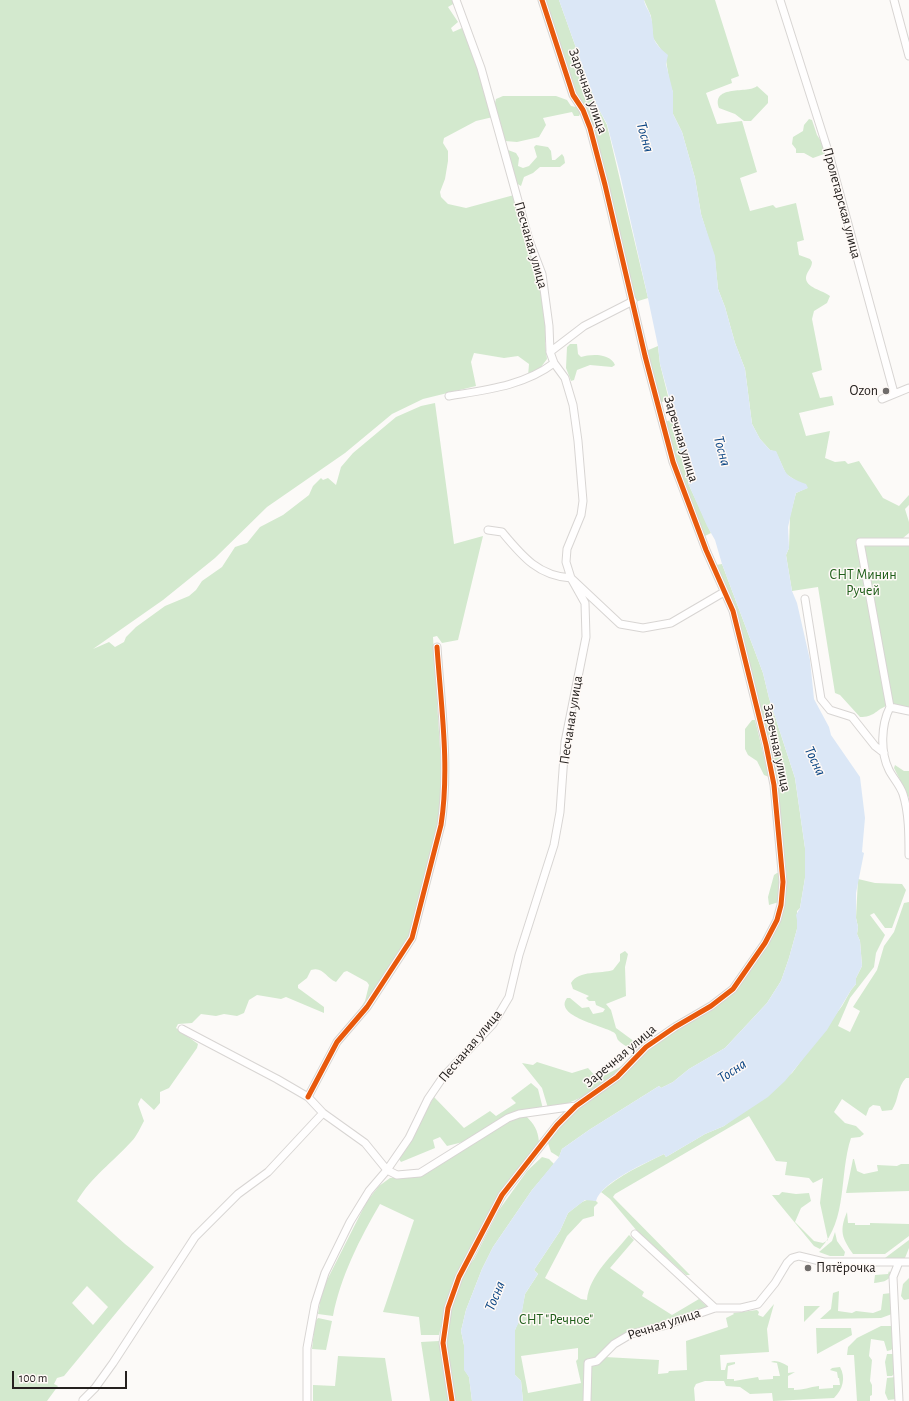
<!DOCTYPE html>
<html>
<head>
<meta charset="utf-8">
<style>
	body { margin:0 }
	#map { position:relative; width:909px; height:1401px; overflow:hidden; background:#fcfaf8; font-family:"Alegreya Sans",sans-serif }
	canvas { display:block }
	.scale { position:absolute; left:12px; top:1371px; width:115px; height:18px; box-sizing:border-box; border:2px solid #25211f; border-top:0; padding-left:5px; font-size:12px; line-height:14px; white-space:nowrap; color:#25211f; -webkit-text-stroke:3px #fef9f6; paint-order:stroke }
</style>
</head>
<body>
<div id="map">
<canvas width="909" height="1401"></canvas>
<div class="scale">100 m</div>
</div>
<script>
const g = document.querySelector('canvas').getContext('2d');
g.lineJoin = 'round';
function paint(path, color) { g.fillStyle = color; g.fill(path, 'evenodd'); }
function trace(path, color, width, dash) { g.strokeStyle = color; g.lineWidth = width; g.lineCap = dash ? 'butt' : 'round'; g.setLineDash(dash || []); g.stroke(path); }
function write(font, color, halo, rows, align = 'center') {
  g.font = font + ' "Alegreya Sans",sans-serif'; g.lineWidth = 3; g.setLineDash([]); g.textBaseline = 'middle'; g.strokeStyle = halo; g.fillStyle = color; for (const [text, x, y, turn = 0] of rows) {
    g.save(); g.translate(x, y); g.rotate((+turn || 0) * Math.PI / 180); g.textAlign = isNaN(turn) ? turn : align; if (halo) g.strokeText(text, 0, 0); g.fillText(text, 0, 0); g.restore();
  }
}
paint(new Path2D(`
	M0,0H453L455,3L448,7L458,22L451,28L453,32L462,28L477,64L493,117L476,121L444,138L443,143L448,151V161L445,179L440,192L441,197L448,204L466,208L514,195L540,278L547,326L545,343L547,359L538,371L528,376L529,364L518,356L504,358L474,353L471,362L476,386L423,399L392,414L345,453L267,507L215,558L163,600L93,649L109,642L115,647L124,642L126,637L136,627L165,606L189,596L196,590L202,581L222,567L235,547L247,543L260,527L283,515L309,495L313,486L321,478L323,480L328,478L336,485L341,467L353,453L396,417L421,406L435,403L454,544L483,536L458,640L442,643L437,636L433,637L443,796L439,825L410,935L371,1001L354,1018L365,1001L369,985L367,982L347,971L344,972L336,982C326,978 323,966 311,970L307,978L298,985V988L324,1007V1013L286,997L281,999L257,995L249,1000L244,1013L237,1016L224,1014L216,1016L201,1014L192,1023L178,1024L176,1028L198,1044L197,1048L169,1088L160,1092V1103L154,1110L141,1098L138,1104L144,1121C140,1128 137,1136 131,1142C112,1163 92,1176 77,1201L125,1244L154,1267L64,1376L57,1378L54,1384L58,1386L47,1401H0ZM87,1286L108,1307L93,1325L72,1303Z
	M545,0H559L596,104L607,125L648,298L635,302L576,91Z
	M644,0H715L739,76L731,79L732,83L706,93L717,124L742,121L757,172L740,178L750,211L773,205L776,208L796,203L804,240L797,242L799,255L810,259L812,262C812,268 807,271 806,277C805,288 823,290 830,296L827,303L814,311L812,319L822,370L812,373L820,398L832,396L834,405L799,413L806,436L830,431L825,458L835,462L845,461L848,464L859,461L883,498L899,506L909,495V505L905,509L909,522V533L903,538L909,539V708C902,707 892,704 886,706C875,711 874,717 860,717L840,695L835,693L818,587L792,591L786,555L789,548L790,516L796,493L807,488L786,474L776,452L770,450L760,439L752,424L745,369L735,343L725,307L718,289L715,260L701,214L695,178L682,132L673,114V92L670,86L666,60L660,48L653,38L651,16Z
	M757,86L768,96V103L751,121H744L735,114L719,108C711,84 749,94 757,86Z
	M503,96H556L567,100L571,106L576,107L581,112L579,116H574L572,112L543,118L546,125L539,137L517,142L505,141L494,107L496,99Z
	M809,119L812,120L817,135L825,147L824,154L813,158L804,153H796V149L792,144L793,137L803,131L804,125Z
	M536,145L548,147L551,151L552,160H555L562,154L564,157L565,163L560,167H540L533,173L524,177L521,186L516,183L508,150L516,153L519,158L518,166L523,168L529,166L537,157L534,147Z
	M570,344H577L578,354L581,357C591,354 610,353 615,365L612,367L590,365L577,370L574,380L571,381L566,368L567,347Z
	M658,346L660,364L669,400L658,403L646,351Z
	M674,419L677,442L689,470L688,483L711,533L705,536L683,482L664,422Z
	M722,564L763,673L769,698L795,778L805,848V878L800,908L797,911V929L789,958L781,981L767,1003L725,1048L689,1069L673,1082L661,1088L659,1086L589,1130L562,1149L559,1157L551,1152L548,1143L562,1125L579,1108L624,1074L652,1045L735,992L766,945L784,899L787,879L776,779L766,728L735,612L716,565Z
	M752,720H755L769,777L764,775L757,761L748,755L745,749V729Z
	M895,765L904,771H909V798L894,768Z
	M777,873H780L779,902L769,905L768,897L774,875Z
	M858,879L875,883L902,884L906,890L892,928H885L874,913L870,915L885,935L876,953L874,967L850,998L838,1026L850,1032L860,1011L853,1007L877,970L884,946L894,932L904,903L909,902V1078H906C897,1087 899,1099 892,1110L882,1111L880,1106L873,1105L869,1108L866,1116L842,1099L834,1112L845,1123L856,1126L864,1134L860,1137L851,1138C839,1174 848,1220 820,1249L814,1246L772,1195H779L782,1192L796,1194L809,1193L811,1201L801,1208L795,1222L814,1241L823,1243L828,1240L820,1203L823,1178L813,1183L809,1178L785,1175L787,1162L776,1161L749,1116L615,1194L613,1197L690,1275H686L637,1231L610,1199L601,1192C619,1175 642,1165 664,1154L666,1157L705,1134L724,1126L792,1073L842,1006L851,990L856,984V978L862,966L860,941L857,934L858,927L856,918Z
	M625,951L628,954L625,967L626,996L606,1004L611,1010L616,1028L635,1042L634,1049H631C627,1047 621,1043 618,1040C616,1037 617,1034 613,1032C604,1026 553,1016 567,998H570L582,1008L589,1007L593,1014L603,1012L605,1009L596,1005L595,1001H589L586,998L589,996L573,989L571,983C579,970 601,974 613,970L620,961V954Z
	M537,1062L572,1073L588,1068L598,1079L622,1066C600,1088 579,1103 548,1108L542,1088L522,1063L533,1065Z
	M531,1083L538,1089L543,1109L524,1111L463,1142L447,1146L440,1137L433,1140L435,1148L401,1162L399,1159L434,1097L464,1128L490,1111L496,1116L516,1103L511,1098Z
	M526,1116C534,1124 538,1130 539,1142L457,1272L450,1290L439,1335H421L419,1317L383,1312L414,1220L380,1204C360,1238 340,1278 333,1316L318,1314L322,1290L367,1201L379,1186L390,1178L417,1175L509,1121Z
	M542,1157L549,1159L554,1164L532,1190L493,1247L482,1269L466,1310L461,1331L464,1345V1369L469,1377L472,1401H455L446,1344L452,1307L462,1275L474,1259L499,1210L527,1171Z
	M853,1159H854L857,1171L864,1174L878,1171L877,1165L897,1166L901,1164H909V1191L846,1193Z
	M589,1199L596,1201L598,1203L594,1207V1216L583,1219L567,1236L545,1278L581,1299L587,1300C589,1275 614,1254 629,1235L634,1240L610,1268L644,1292L642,1296L672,1315L699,1299L713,1312L664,1330L628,1339L618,1345L605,1357L659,1360L658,1374L668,1373L669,1371L687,1370L686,1341L728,1327L726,1318L734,1314L733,1313L757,1310L759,1312L758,1315L763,1317L774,1304L767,1329L769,1352L720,1355L721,1370H725L727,1363L735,1362V1364L728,1366L727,1379H734V1381L758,1377L759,1380L773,1379V1376H780L777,1363L771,1362C775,1359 783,1363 788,1366V1373L795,1372L788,1376V1388H794V1390C804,1390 809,1387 819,1386V1389L833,1388V1385H840L839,1378H838L837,1372L830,1370L832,1368L840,1367C846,1378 843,1389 834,1398L773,1401L772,1393L750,1394L740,1387L726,1386L724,1381H705L696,1384L694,1388L695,1401H523L521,1381L515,1375V1330L521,1315L525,1294L538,1274L534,1270L560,1231L568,1213L582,1202ZM578,1348V1359L576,1361L581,1383L528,1393L521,1356Z
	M847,1212L848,1223H855V1225H870V1223L909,1224V1236L885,1254H853C842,1238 839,1231 847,1212Z
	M835,1232L837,1241L845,1252L844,1256H830L819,1252L832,1241Z
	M909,1240V1248L905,1258H885Z
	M889,1271L891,1274C889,1282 881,1282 874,1283L875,1275L888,1274Z
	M909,1278V1299L904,1300L901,1296L903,1284Z
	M839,1291L838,1311L852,1313L856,1311L873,1313L881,1310L883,1294L891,1293L892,1314L881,1318L820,1319L831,1309L833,1293Z
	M804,1306H820L804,1322Z
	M318,1318L332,1321L326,1350L312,1349L315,1322Z
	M881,1326H892L893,1348L891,1350L887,1351L884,1341L871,1339L869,1356L872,1360L870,1381L872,1385V1395L870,1396V1401H857L854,1355H847L848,1347L857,1338Z
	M816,1328H851L852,1335L817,1354Z
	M439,1341L450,1401H430L421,1342Z
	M887,1354H894L895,1373L892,1376H887L885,1362Z
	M338,1356L385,1358L392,1401H313V1385L335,1386Z
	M895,1377L896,1399L888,1400L885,1393L887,1378Z`), '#d3e9ce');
paint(new Path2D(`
	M559,0H644C645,6 648,9 650,14C657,36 646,37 668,55L666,64L673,92V114L682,132L695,178L701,214L715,256L718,289L725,307L735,343L745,369L752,424L760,439L770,450L776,451C787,474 782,475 806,484L808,488L796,493L795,497L788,527L789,548L786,555L792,591L797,603L810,660L814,699L829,727L831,735L860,777L865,818L862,852L864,853L856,893V918L858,927L857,934L860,941L862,966L856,978V984L851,990L827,1030L785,1081L768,1097L724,1126L705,1134L666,1157L664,1154C646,1163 601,1182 596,1201L585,1200L568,1213L560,1231L534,1270L538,1274L525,1294L521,1318L515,1330V1375L521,1381L523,1401H472L469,1377L464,1370V1345L461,1331L466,1310L482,1269L493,1247L532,1190L559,1157L562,1149L589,1130L659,1086L661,1088L673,1082L689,1069L725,1048L767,1003L781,981L789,958L797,929V920L796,915L800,908L805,878V848L795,778L769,698L763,673L722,564L715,540L707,526L688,483L689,470L677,442L676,422L660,364L658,346L646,289L619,170L607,124L596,104Z`), '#dbe7f6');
const minor = new Path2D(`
	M780,0L829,154L894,393
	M894,0L909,56
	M550,352L584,326L633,301
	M449,396C485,390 524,386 554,363
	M882,399L909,388
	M488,530L502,532C522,556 538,576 571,578L620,624L643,628L671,623L724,592
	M909,542H860L890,707C881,725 880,752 889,770C893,778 900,785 903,794C909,813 909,835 909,855
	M805,599L821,699L830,710L852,717L875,746L884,753
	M890,707L909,711
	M182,1029L277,1079L308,1097L323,1113L365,1143L387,1170L397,1175L420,1173L508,1118L519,1114L576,1106
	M308,1097L337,1042L367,1007L412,938L441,825C450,767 441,706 437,647
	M635,1234L715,1308
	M899,1262L893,1277L899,1401
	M83,1400L95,1388L113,1363L195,1237L238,1194L268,1172L323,1113
	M307,1401V1348L315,1304L325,1273L350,1222L369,1191L387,1170L409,1138L428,1099L443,1077L493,1024L509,997L519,955L554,845L560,812L565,742L586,637L585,603L571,578L566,562L567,549L581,515L583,501L578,441L573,405L565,378L554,363L550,352L549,326L542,274L529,240L481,68L456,0
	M452,1401L443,1343L448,1308L459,1277L502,1195L557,1125L576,1106L617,1077L646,1047L675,1027L711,1006L733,989L765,943L777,920L781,905L783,882L774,785L766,745L733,611L706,550L673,462L645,356L605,185L590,128L583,110L573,95L542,0
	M587,1401L588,1363L597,1361L614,1344L631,1334L663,1326L715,1308H741L758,1304L775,1283L787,1263L792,1258L799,1256L824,1262H909`);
trace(minor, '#d8d5d3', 9);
trace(minor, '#fffefe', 7);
trace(new Path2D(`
	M308,1097L337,1042L367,1007L412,938L441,825C450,767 441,706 437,647
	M452,1401L443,1343L448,1308L459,1277L502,1195L557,1125L576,1106L617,1077L646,1047L675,1027L711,1006L733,989L765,943L777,920L781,905L783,882L774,785L766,745L733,611L706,550L673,462L645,356L605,185L590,128L583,110L573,95L542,0`), '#e8590c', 5);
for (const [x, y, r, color] of [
	[886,391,4,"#706d6b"],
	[808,1268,4,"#706d6b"]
]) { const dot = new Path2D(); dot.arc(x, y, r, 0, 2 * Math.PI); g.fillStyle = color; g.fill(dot); trace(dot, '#fef9f6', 1.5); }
write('14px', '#25211f', '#fef9f6', [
	["Заречная улица",588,91,70],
	["Пролетарская улица",842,203,75],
	["Песчаная улица",531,245,74],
	["Заречная улица",681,439,73],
	["Песчаная улица",571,720,-81],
	["Заречная улица",777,748,78],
	["Песчаная улица",470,1046,-50],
	["Заречная улица",620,1056,-40],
	["Речная улица",664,1324,-18]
]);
write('14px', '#25211f', '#fef9f6', [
	["Ozon",878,391],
	["Пятёрочка",816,1268,"left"]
], 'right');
write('14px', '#1f5e19', '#fef9f6', [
	["СНТ Минин",863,575],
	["Ручей",863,591],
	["СНТ \"Речное\"",556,1320]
]);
write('italic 15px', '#084382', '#fef9f6', [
	["Тосна",645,137,74],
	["Тосна",722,451,75],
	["Тосна",815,761,64],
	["Тосна",732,1071,-34],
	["Тосна",495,1296,-67]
]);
</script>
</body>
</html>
